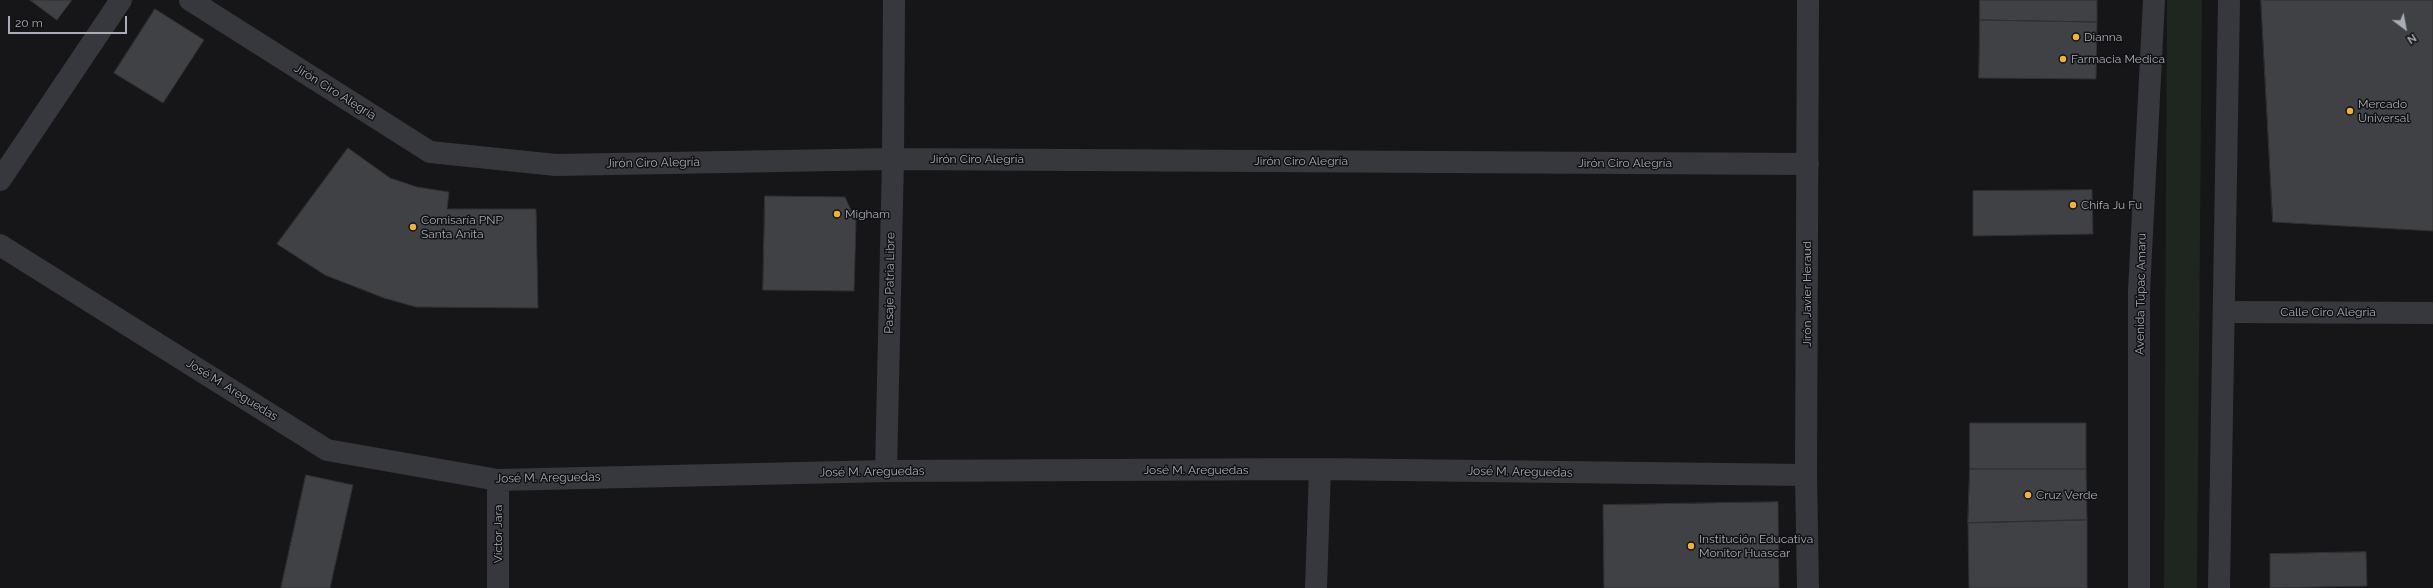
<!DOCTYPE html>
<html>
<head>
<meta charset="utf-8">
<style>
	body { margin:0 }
	#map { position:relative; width:2433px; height:588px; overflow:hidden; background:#161618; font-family:Raleway,sans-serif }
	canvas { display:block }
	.north { position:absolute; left:2385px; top:8px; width:40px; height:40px; -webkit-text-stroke:3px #111113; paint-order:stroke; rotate:148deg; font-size:11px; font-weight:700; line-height:16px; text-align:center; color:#a8adb8 }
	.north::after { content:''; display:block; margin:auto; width:14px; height:18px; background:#a8adb8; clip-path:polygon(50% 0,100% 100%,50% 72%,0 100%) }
	.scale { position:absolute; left:8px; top:16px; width:119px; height:18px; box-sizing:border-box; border:2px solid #a8adb8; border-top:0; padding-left:5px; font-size:12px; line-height:14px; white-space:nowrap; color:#a8adb8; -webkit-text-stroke:3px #111113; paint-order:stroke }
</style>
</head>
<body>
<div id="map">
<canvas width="2433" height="588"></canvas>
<div class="north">N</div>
<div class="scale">20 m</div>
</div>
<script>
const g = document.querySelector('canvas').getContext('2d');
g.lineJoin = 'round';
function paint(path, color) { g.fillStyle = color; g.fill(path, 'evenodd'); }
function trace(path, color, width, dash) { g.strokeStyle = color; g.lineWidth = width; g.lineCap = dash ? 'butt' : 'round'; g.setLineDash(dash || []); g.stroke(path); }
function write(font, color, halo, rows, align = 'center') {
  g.font = font + ' Raleway,sans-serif'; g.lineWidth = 3; g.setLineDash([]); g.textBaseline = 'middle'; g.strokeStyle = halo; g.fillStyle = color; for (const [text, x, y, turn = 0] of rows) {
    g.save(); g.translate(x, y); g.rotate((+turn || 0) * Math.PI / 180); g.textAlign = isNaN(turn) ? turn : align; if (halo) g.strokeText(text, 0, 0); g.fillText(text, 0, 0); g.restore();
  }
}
paint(new Path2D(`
	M2167,0H2202L2197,588H2164Z`), '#1e261f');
const building = new Path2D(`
	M30,0H72L57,20Z
	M1980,0H2097V22L1980,20Z
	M2261,0H2433V231L2273,222Z
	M155,9L204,40L163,103L114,73Z
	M1980,20L2097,22L2096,79L1979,78Z
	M348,148L390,178L417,187L449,192L447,209H536L538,308L416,307L384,298L325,275L277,244Z
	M2092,190L2093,234L1973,236V191Z
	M765,196L845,197L856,221L854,291L763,290Z
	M1970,423H2086V469H1970Z
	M1970,469H2086L2087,520L1968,523Z
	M306,475L353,485L330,588H281Z
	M1778,502L1779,588H1604L1603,505Z
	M2087,520V588H1969L1968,523Z
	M2366,552L2367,586L2270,588V554Z`);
paint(building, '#404145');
trace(building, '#303034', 1);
trace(new Path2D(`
	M190,0L430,152L556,165L893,159L1808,164
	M0,180L121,0
	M0,245L327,450L498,480L886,471L1320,469L1806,475
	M2224,312L2433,313
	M886,471L893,159L894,0
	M498,480V588
	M1316,588L1320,469
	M1808,588L1806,475L1808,0`), '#37383d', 22);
trace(new Path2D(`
	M2139,588V291L2154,0
	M2219,588L2229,0`), '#37383d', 22);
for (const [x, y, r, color] of [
	[2076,37,4,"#f2b134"],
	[2063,59,4,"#f2b134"],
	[2350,111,4,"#f2b134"],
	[2073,205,4,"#f2b134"],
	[837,214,4,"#f2b134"],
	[413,227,4,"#f2b134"],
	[2028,495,4,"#f2b134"],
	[1691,546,4,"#f2b134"]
]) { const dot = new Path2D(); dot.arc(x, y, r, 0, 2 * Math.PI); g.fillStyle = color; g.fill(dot); trace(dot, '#111113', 1.5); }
write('12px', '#a8adb8', '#111113', [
	["Dianna",2084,37],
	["Farmacia Medica",2071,59],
	["Mercado",2358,104],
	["Universal",2358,118],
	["Chifa Ju Fu",2081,205],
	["Migham",845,214],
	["Comisaría PNP",421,220],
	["Santa Anita",421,234],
	["Cruz Verde",2036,495],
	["Institución Educativa",1699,539],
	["Monitor Huascar",1699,553]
], 'left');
write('12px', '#a8adb8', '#111113', [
	["Jirón Ciro Alegría",335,92,32],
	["Jirón Ciro Alegría",977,159],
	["Jirón Ciro Alegría",1301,161],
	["Jirón Ciro Alegría",653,163,-1],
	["Jirón Ciro Alegría",1625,163],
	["Pasaje Patria Libre",890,283,-89],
	["Jirón Javier Heraud",1807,294,-90],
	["Avenida Túpac Amaru",2141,294,-89],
	["Calle Ciro Alegria",2328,312],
	["José M. Areguedas",232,390,32],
	["José M. Areguedas",1196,470],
	["José M. Areguedas",872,472,-1],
	["José M. Areguedas",1520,472,1],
	["José M. Areguedas",548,478,-1],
	["Víctor Jara",498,534,-90]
]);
</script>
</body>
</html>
